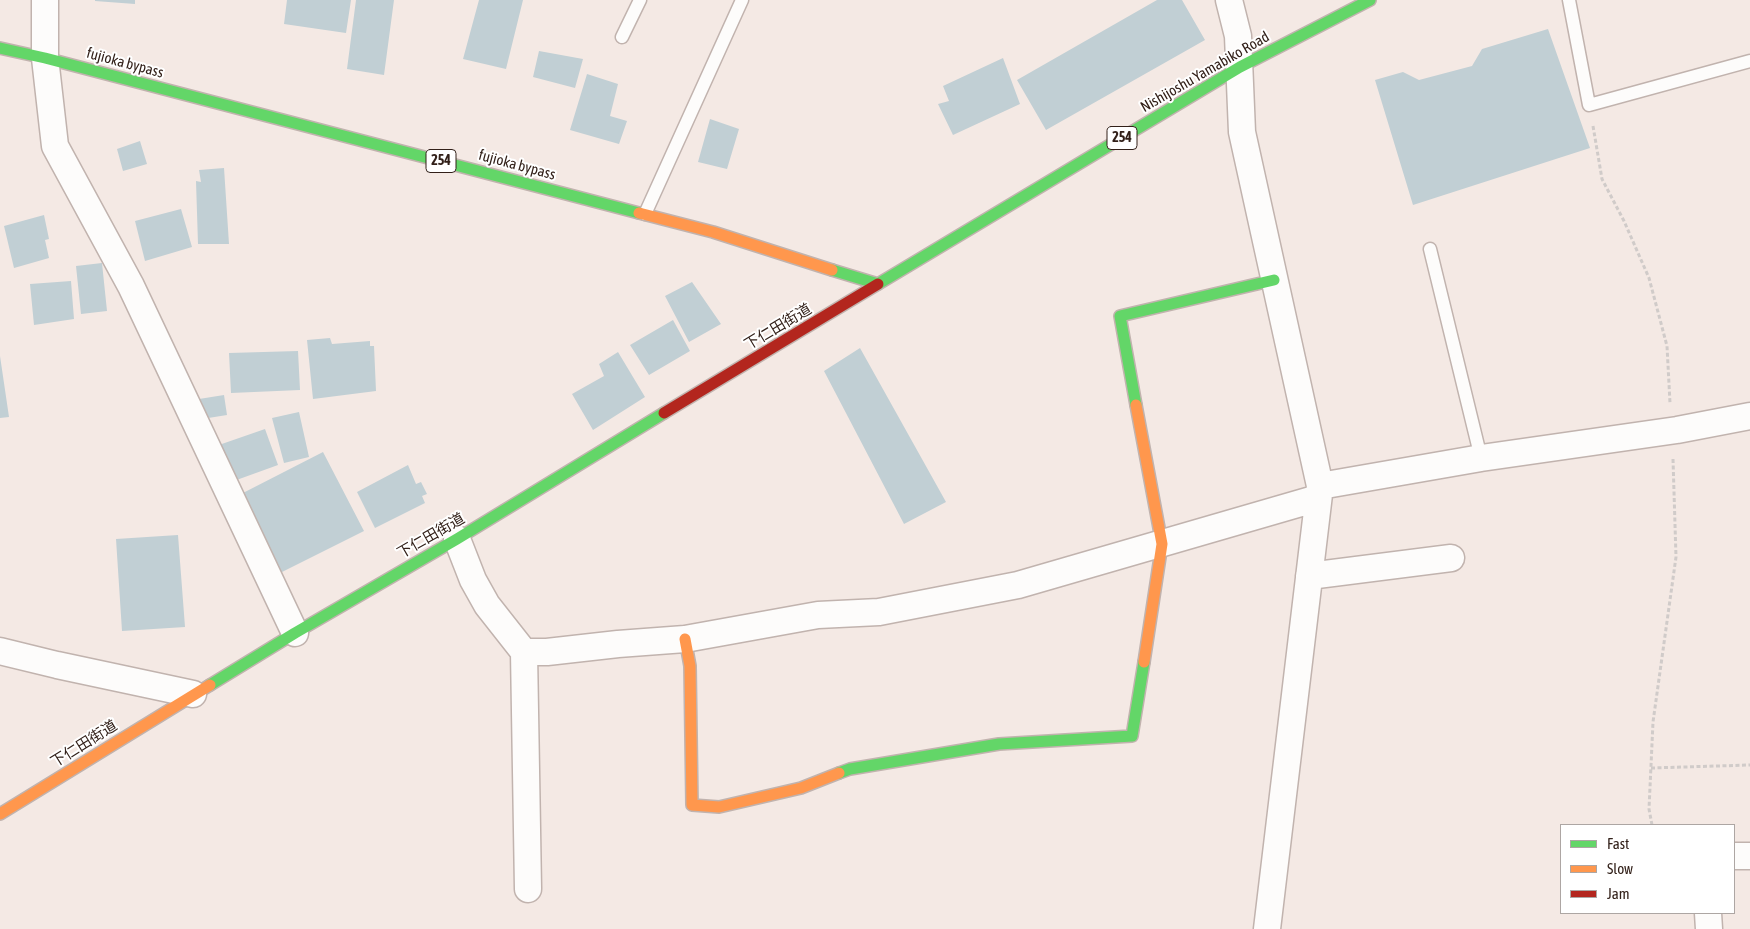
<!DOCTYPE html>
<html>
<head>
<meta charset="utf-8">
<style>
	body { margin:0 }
	#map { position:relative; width:1750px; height:929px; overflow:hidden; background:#f4e9e4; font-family:"Asap Condensed",sans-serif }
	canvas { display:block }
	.legend { position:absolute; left:1560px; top:824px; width:175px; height:90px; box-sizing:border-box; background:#fff; border:1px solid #ada6a3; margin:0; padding:6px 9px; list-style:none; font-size:15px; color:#322019 }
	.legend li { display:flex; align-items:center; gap:10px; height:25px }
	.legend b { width:25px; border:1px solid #ada6a3 }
</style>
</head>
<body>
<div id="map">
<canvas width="1750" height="929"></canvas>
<ul class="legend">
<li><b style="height:6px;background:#63d668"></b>Fast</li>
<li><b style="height:6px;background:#ff974d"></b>Slow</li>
<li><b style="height:6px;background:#b3261e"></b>Jam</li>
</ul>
</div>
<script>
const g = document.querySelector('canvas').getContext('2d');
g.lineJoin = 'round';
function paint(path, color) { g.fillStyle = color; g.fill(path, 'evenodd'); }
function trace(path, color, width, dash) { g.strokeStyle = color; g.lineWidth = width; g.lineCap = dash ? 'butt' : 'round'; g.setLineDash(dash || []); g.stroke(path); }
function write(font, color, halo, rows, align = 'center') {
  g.font = font + ' "Asap Condensed","Noto Sans JP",sans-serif'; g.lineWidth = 4; g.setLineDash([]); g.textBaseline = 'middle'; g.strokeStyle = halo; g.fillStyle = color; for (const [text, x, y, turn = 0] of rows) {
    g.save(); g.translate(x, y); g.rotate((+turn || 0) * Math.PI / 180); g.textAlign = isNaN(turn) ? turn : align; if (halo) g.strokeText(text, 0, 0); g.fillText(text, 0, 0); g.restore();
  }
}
paint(new Path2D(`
	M95,0H135V4L95,1Z
	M287,0H351L346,33L284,24Z
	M356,0H394L384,75L347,69Z
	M479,0H523L506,69L463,59Z
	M1157,0H1182L1205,40L1046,130L1017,80Z
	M1548,29L1590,148L1413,205L1375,80L1403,72L1419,80L1472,66L1482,49Z
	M539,51L583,59L575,88L533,77Z
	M1003,58L1020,104L953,135L938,104L949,101L943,86Z
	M587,74L618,84L610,116L627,121L619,144L570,130Z
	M710,119L739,129L727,169L698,162Z
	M140,141L147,164L123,171L117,149Z
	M224,168L229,244H198L196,181L201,182L199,170Z
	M181,209L192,247L145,261L135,221Z
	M44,215L49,239L45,240L49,258L14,268L4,226Z
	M102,263L107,311L81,314L76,266Z
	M71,281L74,319L34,325L30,284Z
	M692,282L721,324L689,342L665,296Z
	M673,320L690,351L649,375L630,345Z
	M330,338L332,344L370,341V346H374L376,391L313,399L307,340Z
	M860,348L946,502L904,524L824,371Z
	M298,351L300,390L231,393L229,353Z
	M618,352L645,397L593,430L572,394L604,376L599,364Z
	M0,356L9,417L0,418Z
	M224,395L227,415L202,419L199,399Z
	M299,412L309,457L284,463L272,418Z
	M265,429L278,465L231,482L216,446Z
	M323,452L364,531L280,573L241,494Z
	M408,465L416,484L421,482L427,494L422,496L425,503L375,528L357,492Z
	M178,535L185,627L122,631L116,539Z`), '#c1cfd4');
const lane = new Path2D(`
	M1569,0L1589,105L1750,61
	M622,37L640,0
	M645,214L742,0
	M1430,249L1481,458`);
const street = new Path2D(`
	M45,0V58L55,146L131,286L295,633
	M1229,0L1238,36L1242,132L1320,486L1267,929
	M1320,486L1481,458L1677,430L1750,416
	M457,539L473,580L487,605L524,652H547L618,644L685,639L818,615L879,612L1018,585L1318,498
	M1309,576L1451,558
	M0,651L57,665L193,694
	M524,652L528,889
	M1734,856H1750
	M1708,913L1709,929`);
const fast = new Path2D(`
	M0,48L45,58L639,213
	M832,270L878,284L1240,67L1370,0
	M1136,405L1120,316L1274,280
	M210,685L295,633L457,539L664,413
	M839,773L850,769L999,744L1132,736L1144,662`);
const slow = new Path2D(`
	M639,213L713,232L832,270
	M1136,405L1162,544L1144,662
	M685,639L690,666L692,805L719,807L801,788L839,773
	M0,814L210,685`);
const jam = new Path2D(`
	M664,413L878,284`);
trace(lane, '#c1b3ae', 15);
trace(street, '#c1b3ae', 29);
trace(fast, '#c1b3ae', 14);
trace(slow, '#c1b3ae', 14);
trace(jam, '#c1b3ae', 14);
trace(new Path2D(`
	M1593,126L1602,179L1624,221L1649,278L1667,346L1670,403
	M1651,768L1750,765
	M1652,825L1649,809L1653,722L1676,557L1673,459`), '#d0cbc9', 3, [4, 2.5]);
trace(lane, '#fdfcfb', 12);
trace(street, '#fdfcfb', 26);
trace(fast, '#63d668', 11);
trace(slow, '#ff974d', 11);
trace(jam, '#b3261e', 11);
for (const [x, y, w] of [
	[1122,138,30],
	[441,161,30]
]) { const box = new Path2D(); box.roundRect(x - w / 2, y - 11.5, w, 23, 4); g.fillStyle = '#fff'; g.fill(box); trace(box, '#322019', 1); }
write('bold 14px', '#322019', null, [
	["254",1122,138],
	["254",441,161]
]);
write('15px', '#322019', '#fff', [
	["fujioka bypass",125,63,15],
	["Nishijoshu Yamabiko Road",1205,72,-30],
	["fujioka bypass",517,165,15],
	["下仁田街道",778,327,-31],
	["下仁田街道",431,536,-30],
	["下仁田街道",84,744,-32]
]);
</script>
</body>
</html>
